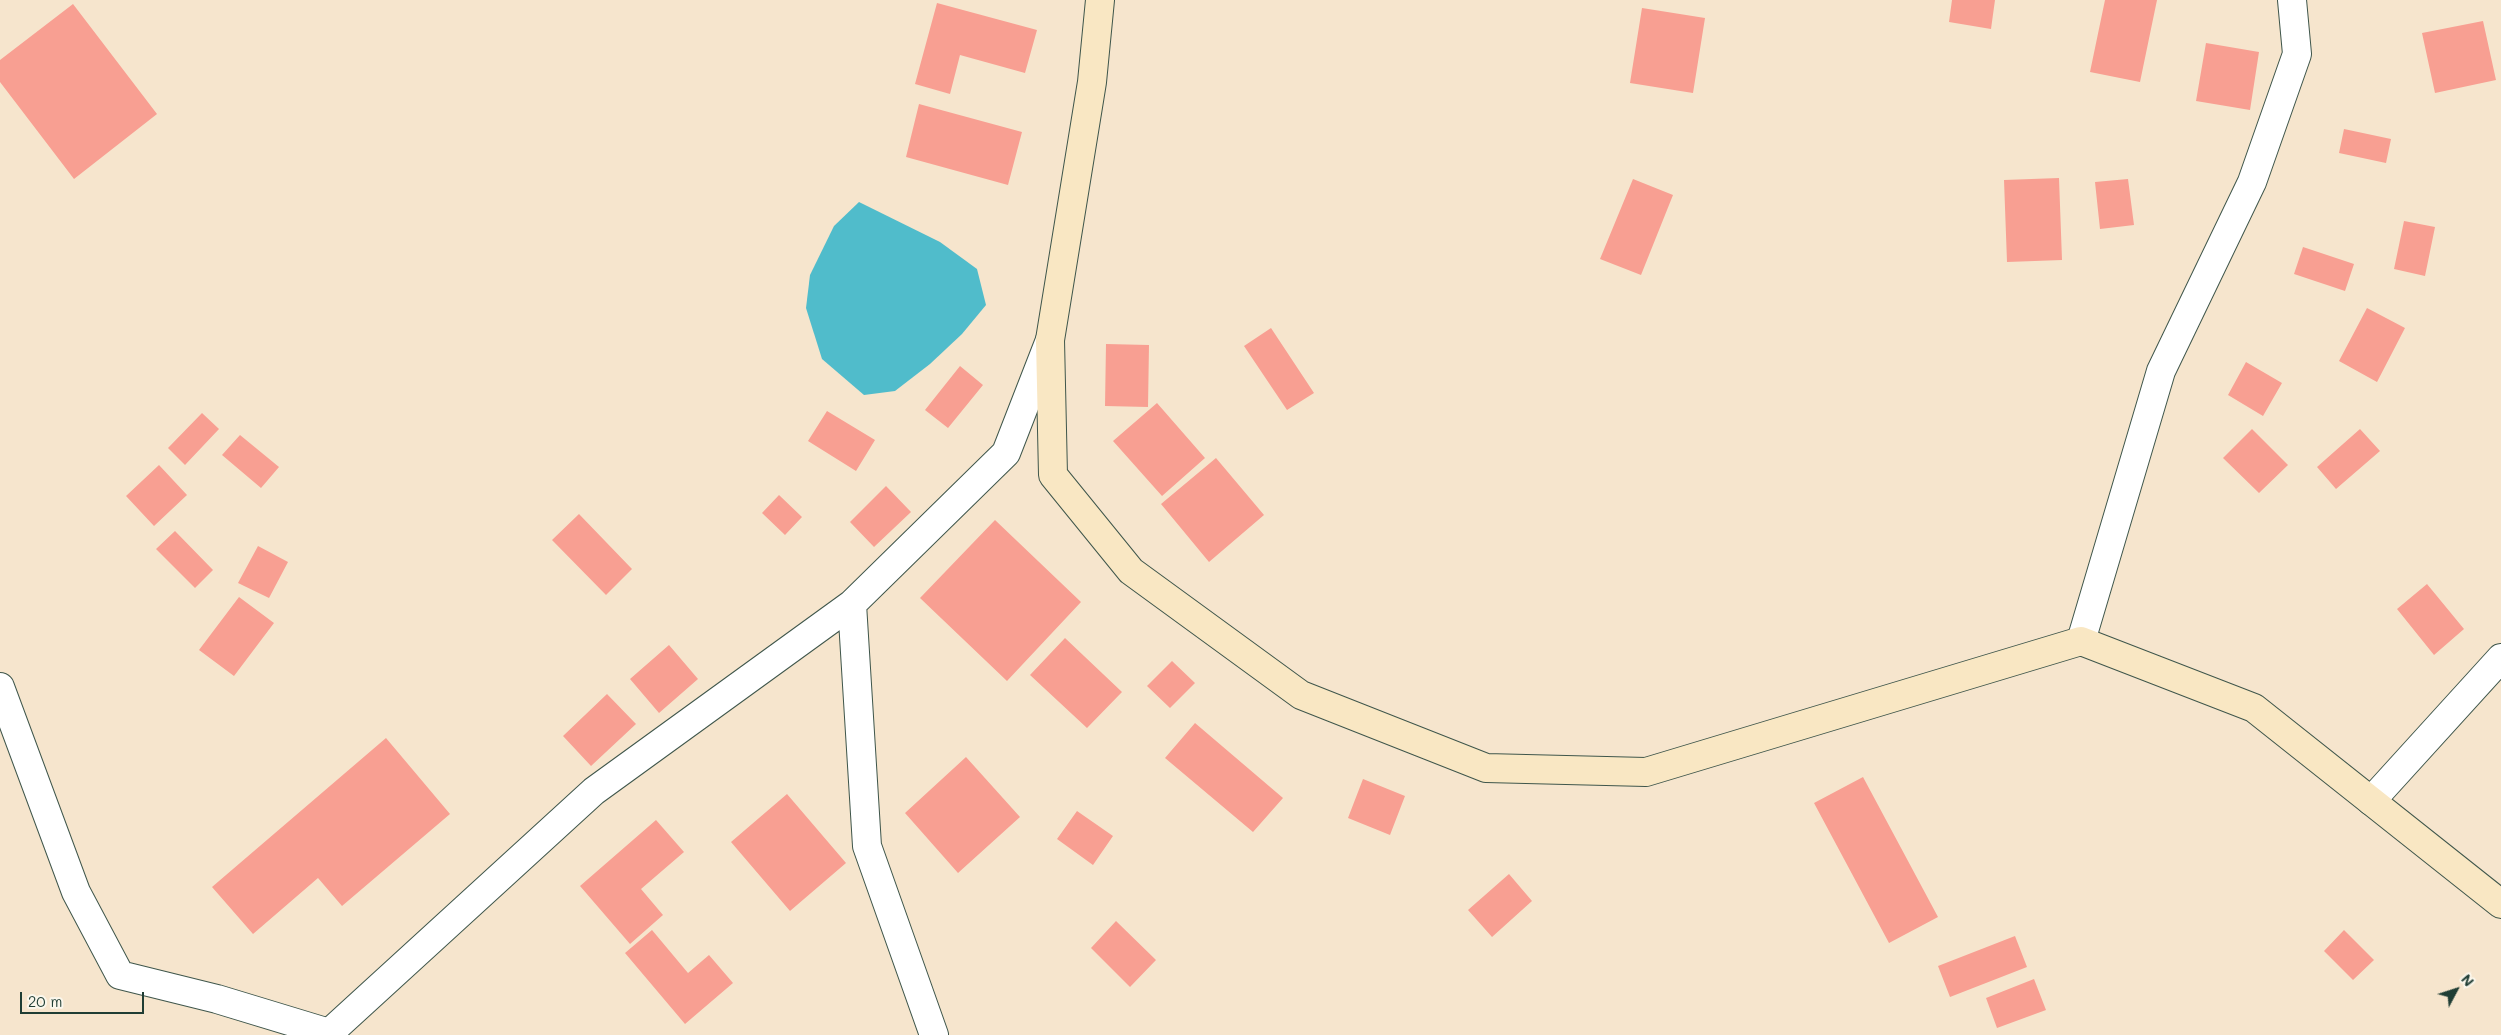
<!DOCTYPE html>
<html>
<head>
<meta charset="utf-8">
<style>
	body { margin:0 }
	#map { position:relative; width:2501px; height:1035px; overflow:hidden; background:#f6e5cd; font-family:Mali,sans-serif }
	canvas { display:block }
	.north { position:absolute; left:2431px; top:965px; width:50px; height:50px; -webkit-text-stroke:4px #fbf7ec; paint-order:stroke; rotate:50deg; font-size:14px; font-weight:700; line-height:20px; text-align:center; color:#1f3d34 }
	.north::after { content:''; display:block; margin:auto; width:18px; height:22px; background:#1f3d34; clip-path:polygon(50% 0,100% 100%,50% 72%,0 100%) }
	.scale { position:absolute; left:20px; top:992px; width:124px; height:22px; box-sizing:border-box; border:2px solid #1f3d34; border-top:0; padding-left:6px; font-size:15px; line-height:18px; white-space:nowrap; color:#1f3d34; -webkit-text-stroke:4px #fbf7ec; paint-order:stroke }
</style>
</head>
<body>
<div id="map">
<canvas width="2501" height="1035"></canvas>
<div class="north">N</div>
<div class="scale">20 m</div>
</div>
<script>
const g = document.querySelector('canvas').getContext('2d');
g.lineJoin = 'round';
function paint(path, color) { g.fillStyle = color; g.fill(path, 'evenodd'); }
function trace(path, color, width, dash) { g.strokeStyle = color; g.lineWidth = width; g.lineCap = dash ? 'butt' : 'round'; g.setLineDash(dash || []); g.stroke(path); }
paint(new Path2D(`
	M859,202L940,242L977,269L986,305L962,334L930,364L895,391L864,395L822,359L806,308L810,275L834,226Z`), '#50bccb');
paint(new Path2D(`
	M1952,0H1995L1991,29L1949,22Z
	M2105,0H2157L2140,82L2090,72Z
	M937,3L1037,30L1025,73L960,55L950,94L915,84Z
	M73,4L157,114L74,179L0,82V60Z
	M1642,8L1705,18L1693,93L1630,83Z
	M2483,21L2496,80L2435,93L2422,33Z
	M2206,43L2259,52L2250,110L2196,101Z
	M919,104L1022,132L1008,185L906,157Z
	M2344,129L2391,139L2386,163L2339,153Z
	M2059,178L2062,260L2007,262L2004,180Z
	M1633,179L1673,195L1641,275L1600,259Z
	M2128,179L2134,225L2100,229L2095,182Z
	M2404,221L2435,227L2425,276L2394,269Z
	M2303,247L2354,264L2345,291L2294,274Z
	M2367,308L2405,328L2377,382L2339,361Z
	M1271,328L1314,393L1287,410L1244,346Z
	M1106,344L1149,345L1148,407L1105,406Z
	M2246,362L2282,383L2263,416L2228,395Z
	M960,366L983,385L948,428L925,410Z
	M1157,403L1205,458L1162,496L1113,441Z
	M827,411L875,440L856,471L808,441Z
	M202,413L219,429L185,465L168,448Z
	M2252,429L2288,465L2259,493L2223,458Z
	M2360,429L2380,451L2336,489L2317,467Z
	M240,435L279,467L261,488L222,455Z
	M1216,458L1264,515L1209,562L1161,504Z
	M159,465L187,495L154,526L126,496Z
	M886,486L911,512L874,547L850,522Z
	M779,495L802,517L785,535L762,513Z
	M579,514L632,569L606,595L552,540Z
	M995,520L1081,602L1007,681L920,598Z
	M175,531L213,570L195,588L156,549Z
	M258,546L288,562L269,598L238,583Z
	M2427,584L2464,629L2434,655L2397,609Z
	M239,597L274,623L234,676L199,650Z
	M1065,638L1122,692L1087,728L1030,675Z
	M669,645L698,679L659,713L630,679Z
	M1172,661L1195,683L1170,708L1147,686Z
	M607,694L636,724L591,766L563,736Z
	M1195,723L1283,798L1253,832L1165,758Z
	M386,738L450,814L342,906L318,878L253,934L212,887Z
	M966,757L1020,817L958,873L905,813Z
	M1863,777L1938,917L1889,943L1814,803Z
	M1363,779L1405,796L1390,835L1348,818Z
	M787,794L846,863L790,911L731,842Z
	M1077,811L1113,836L1093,865L1057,839Z
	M656,820L684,852L641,889L663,915L630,944L580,886Z
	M1509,874L1532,901L1492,937L1468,910Z
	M1116,921L1156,960L1130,987L1091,948Z
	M652,930L688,973L709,955L733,983L685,1024L625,953Z
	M2344,930L2374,960L2353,980L2324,951Z
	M2015,936L2027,967L1950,997L1938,966Z
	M2034,979L2046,1010L1997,1028L1986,998Z`), '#f89f92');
const street = new Path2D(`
	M852,604L867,846L934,1035
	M2081,641L2161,371L2252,182L2297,54L2292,0
	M0,687L76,892L120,975L217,999L329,1033
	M2371,801L2501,658
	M327,1035L594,791L852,604L1006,453L1050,340`);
const secondary = new Path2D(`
	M1100,0L1092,82L1050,340L1053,475L1131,571L1301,695L1486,768L1646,772L2081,641L2254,708L2501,904`);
trace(street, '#3f564b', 30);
trace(secondary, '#3f564b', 30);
trace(street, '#fff', 28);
trace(secondary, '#f9e7c3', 28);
</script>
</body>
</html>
